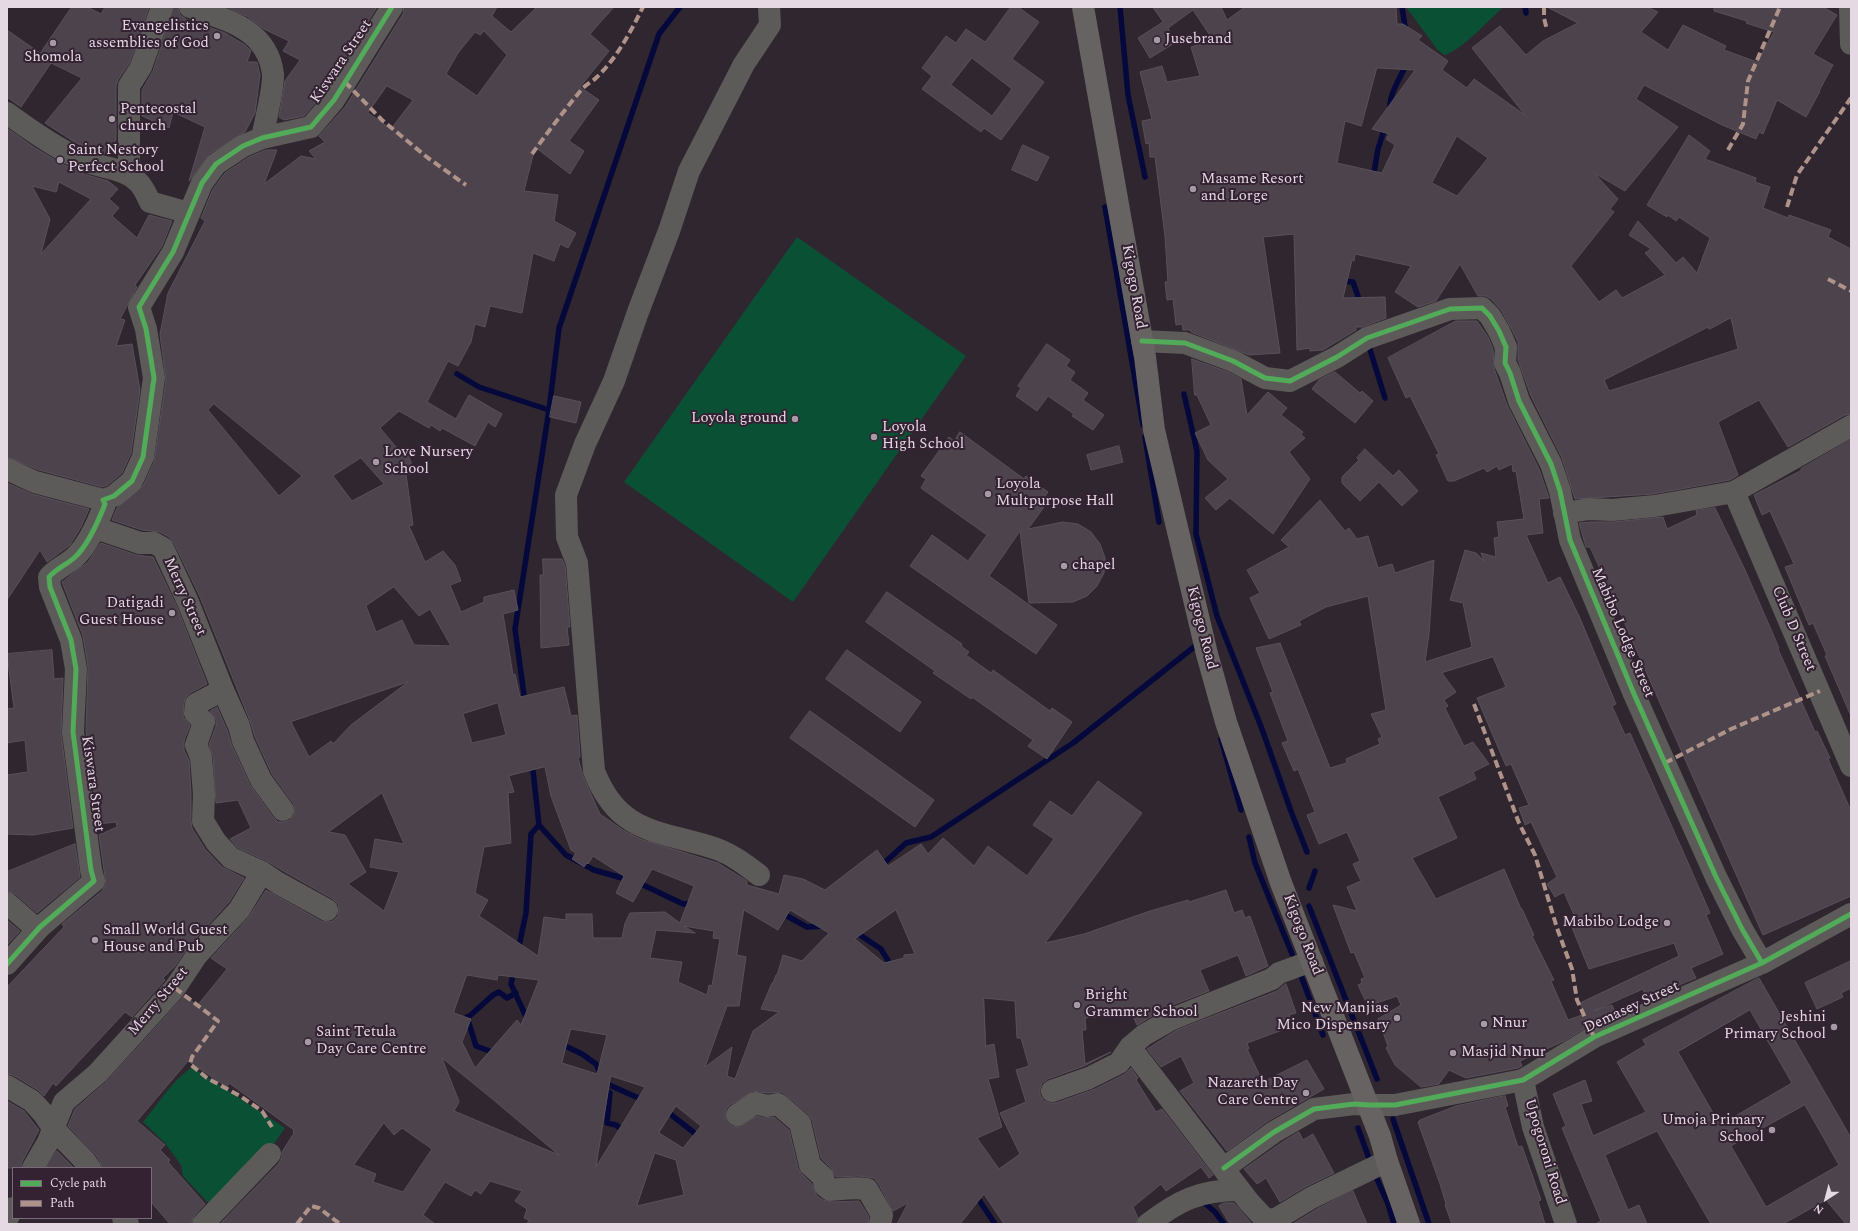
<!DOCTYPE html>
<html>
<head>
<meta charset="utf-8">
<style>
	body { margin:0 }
	#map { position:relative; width:1858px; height:1231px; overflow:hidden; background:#302630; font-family:Spectral,serif }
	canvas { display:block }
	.frame { position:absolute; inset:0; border:8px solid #e5d9e4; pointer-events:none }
	.legend { position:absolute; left:12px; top:1167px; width:140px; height:52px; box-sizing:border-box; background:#342233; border:1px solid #7b6b7a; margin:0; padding:5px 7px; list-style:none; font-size:12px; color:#e5d9e4 }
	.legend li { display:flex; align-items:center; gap:8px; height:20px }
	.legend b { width:20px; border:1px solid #7b6b7a }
	.north { position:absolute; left:1806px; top:1179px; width:40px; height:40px; -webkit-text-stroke:3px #342233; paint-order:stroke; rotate:216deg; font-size:11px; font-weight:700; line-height:16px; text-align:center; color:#e5d9e4 }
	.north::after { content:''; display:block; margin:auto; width:14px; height:18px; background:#e5d9e4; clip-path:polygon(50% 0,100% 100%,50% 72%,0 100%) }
</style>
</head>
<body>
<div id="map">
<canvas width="1858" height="1231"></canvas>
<div class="frame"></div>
<ul class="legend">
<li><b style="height:5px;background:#51ab58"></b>Cycle path</li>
<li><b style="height:5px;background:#af9288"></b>Path</li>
</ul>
<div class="north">N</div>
</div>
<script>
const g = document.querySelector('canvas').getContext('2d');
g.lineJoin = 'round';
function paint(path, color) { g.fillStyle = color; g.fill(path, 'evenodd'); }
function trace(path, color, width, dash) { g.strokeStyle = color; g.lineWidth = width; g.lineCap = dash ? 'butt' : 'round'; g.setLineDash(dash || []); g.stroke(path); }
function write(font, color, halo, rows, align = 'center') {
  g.font = font + ' Spectral,serif'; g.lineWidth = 4; g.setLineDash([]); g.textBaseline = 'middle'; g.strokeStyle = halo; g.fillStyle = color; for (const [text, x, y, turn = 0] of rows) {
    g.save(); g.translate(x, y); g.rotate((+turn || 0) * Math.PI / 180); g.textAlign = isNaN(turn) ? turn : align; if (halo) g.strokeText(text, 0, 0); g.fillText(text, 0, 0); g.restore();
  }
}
paint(new Path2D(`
	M1406,7H1503C1489,20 1461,51 1444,55L1437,49Z
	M797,237L966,356L793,602L624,482Z
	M192,1067L285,1128L258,1167L213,1208L183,1176L181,1165L165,1143L143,1122C159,1103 171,1082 192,1067Z`), '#0a5035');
trace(new Path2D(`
	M1120,7L1128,95L1145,177
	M1402,7L1406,33
	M1525,7L1526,13
	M1390,113C1388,96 1398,82 1405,67V63
	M1373,178L1378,149L1385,127
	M1105,207L1143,425
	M1341,281L1353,282L1361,305
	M1368,343L1385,398
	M457,374L479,387L549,410
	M1184,394L1197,451L1196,534L1217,616L1262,729L1292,814L1307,852
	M1145,437L1159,522
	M525,702L515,629L549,410L559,328L659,34L680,7
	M1221,739L1241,810
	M539,825L566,855L594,870L629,880
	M1249,837L1255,863L1292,954
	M881,866L906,843L931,837L1073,743L1199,643
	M637,882L683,904L693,903
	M1309,888L1315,871
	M1309,906L1377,1079
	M780,912L807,927L823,926
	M854,931L881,949L892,967
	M518,951L526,913L531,834L539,825L532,762
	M514,971L511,984L528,1021
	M1300,973L1323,1035
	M467,1017L476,1046L495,1053
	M463,1022L493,995L499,992L507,998L516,993
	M561,1044L582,1054L596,1064L605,1083L645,1101
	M603,1089L610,1093L607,1123L616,1125L620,1128
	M665,1110L701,1138
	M1393,1119L1429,1224
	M1358,1128L1371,1164
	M1374,1172L1388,1204L1394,1224
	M975,1194L995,1224
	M1201,1200L1215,1212L1224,1224`), '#04083b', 5.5);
const building = new Path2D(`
	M72,7H87L101,14L105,7H149L130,62L118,80L116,86V140L105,154L76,143L45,123L82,78L51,63L21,107L7,97V30L40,53Z
	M174,7H178L180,15L186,19L225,33L245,45L251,51L247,62H257L260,75L255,113L245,132L209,154L189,181L205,127L173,112L169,128L142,116V90L153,71Z
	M227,7H377L324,93L304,116L284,120L279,117L285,81L300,60L283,51L289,41L264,29L248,17Z
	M404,7H497L492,16L511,32L537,7H614L590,34L609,51L580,87L599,100L569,141L584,151L570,174L535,147L524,191L558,195L554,221L576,233L568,248L560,244L554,261L533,253L522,313L490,306L485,327L475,324L471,342L458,366L448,361L427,402L456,419L469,395L502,414L495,427L488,422L475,446L442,428L440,431L431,425L429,428L399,411L380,428L396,447L408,455L411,462L410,474H406L413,525L409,526L425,562L443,551L455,565L461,581L450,585L461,612L484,602V597L514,590L518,610L503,614L513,675L515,674L520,697L564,687L571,716L577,715L580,757L578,758L583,776L600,814L623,830L640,839L718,863L747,881V885L779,894L784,875L803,879L825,890L877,850L888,866L921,844L928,854L943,838L974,866L988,846L1027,876L1054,839L1033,825L1050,801L1072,816L1098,781L1142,813L1045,943L1084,934L1150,911L1188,900L1189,902L1226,890L1234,913L1242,910L1245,918L1250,916L1268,966L1246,976L1238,955L1200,970L1209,991L1167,1007L1137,1025L1132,1014L1122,1018L1121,1014L1085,1018L1086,1030H1082L1085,1064L1111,1052L1084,1066L1048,1079L1042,1083L1040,1089V1095L1044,1101L1050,1103H1056L1095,1089L1125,1074L1131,1068L1138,1078L1136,1080L1156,1112L1162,1109L1213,1175L1209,1178L1201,1167L1166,1191L1161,1184L1133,1207L1138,1218L1136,1224H1004L984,1194L960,1224H897L908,1203L893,1211L878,1183L874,1178L859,1176L836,1177L831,1168L821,1158L812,1120L808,1114L782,1092L767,1093L753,1091L730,1105L726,1109L725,1116L727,1122L732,1126L738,1127L757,1116L764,1118L774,1117L789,1130L798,1168L802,1174L812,1184L817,1196L823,1200L831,1202L859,1201L869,1217L868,1224H527L529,1220L524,1218L527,1209L515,1201L522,1191L490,1181L481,1194L475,1190L471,1196L445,1182L423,1215L435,1224H220L279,1163L282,1157V1152L294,1133L293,1132L294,1130L229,1083L227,1087L188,1061L137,1121L165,1145L160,1150L170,1160L168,1162L205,1204L194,1216L191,1224H170L151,1202V1168H102L100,1161L95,1154L68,1126L75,1109L107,1081L185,995L197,1006L227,969L211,958L248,918L266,890L321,921L328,922L333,921L338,916L339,909L338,904L333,899L285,872L267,861L238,848L230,839L251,828L238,800L216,803L213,756L209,745L216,726V720L210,711L217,707L227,730L232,746L250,785L273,817L278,822H284L290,820L294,815L295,808L293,803L272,774L255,737L250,721L200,597L174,543L169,537L160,532L142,530L112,520L117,508L143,486L154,462L166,380L160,334L168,293L205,221L201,218L213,189L225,173L249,157L266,150H277L264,184L301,156L316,159L309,151L325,142L319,136L345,107L403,14ZM484,31L507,55L477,96L446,74L458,53L475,32L480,35ZM387,86L413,100L391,129L368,113ZM214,404L302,476L279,496L208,410ZM361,458L384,484L352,501L333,476ZM394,587L419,616L430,609L451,646L414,645L402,620L376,632L366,606ZM408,682L351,725L333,744L331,741L309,757L291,722ZM498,703L506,735L472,743L463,714ZM545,767L551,796L571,850L576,853L572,859L584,867L587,863L588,864L593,856L624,876L616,893L633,902L652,869L694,886L680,923L665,912L630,913L625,923L622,938H593L592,914H566V920L544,917L538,956L479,916L488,900L475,893L484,847L511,843L508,793L514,792L509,776ZM382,793L404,844L375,839L370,867L399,872L384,911L348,884L366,872L345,835L329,832ZM744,910L778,930L790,910L829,933L802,961L783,955L777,975H776L773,983H772L761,1009L779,1012L753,1031L735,1079L727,1076L732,1047L705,1067L727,1006H739L746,957L737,955ZM896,910L915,954L904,955V958L884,963L855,939ZM684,926L714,931L713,938L720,939L712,986L709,985L707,995L678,982L682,962L650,958L656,930L695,933ZM467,975L497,980L498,975L539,980L521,1025L517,1020L475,1068L462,1042L471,1019L454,1013V1011ZM984,998L1015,1001L1017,1038H1021L1029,1066L1016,1070L1026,1102L1000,1113L1020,1154L999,1169L977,1138L1002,1127L988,1079L999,1077L994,1044L986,1046ZM571,1029L607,1035L597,1074L562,1063ZM442,1058L490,1097L559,1155L454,1111L459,1102ZM611,1076L645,1087L596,1167ZM676,1106L701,1126L683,1148L659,1133ZM384,1123L394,1135L402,1128L432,1149L403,1192L373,1182L376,1174L354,1165ZM655,1153L676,1160L684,1195L637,1206Z
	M1011,7H1018L1039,22L1012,59L1044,82L1001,140L984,128L981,132L922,89L932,76L922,68L946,36L956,43L966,29L985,42ZM972,58L1012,89L992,116L951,85Z
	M1153,7H1221L1227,20L1245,7H1396L1397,24H1403L1422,36L1418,40L1448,61L1442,70L1467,88L1474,79L1525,115L1472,48L1500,26L1526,55L1543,41L1578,23L1547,7H1647L1658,12L1641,32L1668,50L1683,25L1726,46L1724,50L1757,62L1774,32L1746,23L1747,21L1714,11V7H1823L1837,15L1813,54L1833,65L1819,91H1820L1806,117L1777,100L1763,134L1759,132L1756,139L1722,125L1644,85L1636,99L1678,127L1625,191L1594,173L1618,199L1610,209L1614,212L1571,266L1599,302L1616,290L1622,298L1665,275L1645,253L1651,249L1629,235L1638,221L1676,263L1683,257L1697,273L1710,238L1679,217L1676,221L1668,215L1667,217L1647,205L1689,135L1710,151L1705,159L1756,178L1755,182L1770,187L1763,208L1788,218L1789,215L1831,230L1828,237L1851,249V414L1845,415L1788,447L1759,400L1718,422L1738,475L1730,480L1653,494L1575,499L1562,458L1531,396L1518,360V342L1510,326L1501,310L1491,299L1486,296H1478L1460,264L1436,301L1418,307L1395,292L1411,266L1355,254L1354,261L1352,260L1343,298L1385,297L1386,318L1362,327H1356V330L1323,350L1310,351V348L1297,350L1294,234L1263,237L1280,353L1249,355L1191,332V330H1183L1182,324L1176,325L1173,299L1167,300L1165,282H1168L1165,236L1155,157H1150L1149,143L1146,144L1142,121L1152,119L1140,72L1162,66L1167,82L1200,76L1191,47L1213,40L1193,10L1168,28L1176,42L1150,58L1138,38L1163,22ZM1377,68L1415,70L1372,129L1389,134L1386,139L1395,145L1382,173L1337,163L1345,121L1361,126ZM1457,136L1488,158L1457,196L1432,183ZM1731,318L1738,349L1609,391L1604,380L1708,327L1709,329Z
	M7,128L35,148L64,165L84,174L108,181L118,189L109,199L119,208L112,216L137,238L149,215L172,221L162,246L135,285L137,287L120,319L125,320L116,346L132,344L140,390L131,453L122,473L108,485L102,487L39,470L7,457ZM59,182L91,199L41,254L50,219L32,186L56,192Z
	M1023,145L1049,157L1037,181L1012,170Z
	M1456,321H1477L1488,337L1493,349L1494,368L1507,405L1539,469L1549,498L1539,499L1543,533L1526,535L1548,583L1560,577L1579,616L1616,704L1612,706L1625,735L1630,733L1685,856L1710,913L1706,915L1723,954L1691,968L1696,978L1674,987L1673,983L1645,995L1643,989L1593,1011L1612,1005L1616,1014L1589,1026L1564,1041L1520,1061L1522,1066L1518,1068L1466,1078L1449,1070L1439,1084L1421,1087L1395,1065L1386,1048L1388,1046L1378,1019L1401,1005L1397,996L1368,1006L1358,985L1362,983L1361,979L1365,978L1354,952L1351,953L1333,905L1357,911L1347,887L1361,881L1353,864L1360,861L1347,832L1319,844L1307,815L1315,812L1298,769L1294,771L1282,743L1288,741L1270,693L1273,692L1256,648L1280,643L1330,768L1347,763L1346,759L1380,744L1378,739L1382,737L1371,714L1386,710L1368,596L1326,607L1299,621L1301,625L1269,639L1250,598L1260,593L1247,570L1289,547L1281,540L1320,500L1345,531L1349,528L1357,539L1368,536L1378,568L1392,564L1395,573L1434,560L1429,634L1425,662L1472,647L1463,603L1450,600L1465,550L1476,553L1484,561L1481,553L1496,557L1494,538L1499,537L1497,522L1524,519L1516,471L1513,472L1512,464L1499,470L1497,466L1487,472L1484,468L1454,481H1448L1436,455L1439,454L1410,396L1406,398L1388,358ZM1493,657L1506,687L1477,698L1506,766L1511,764L1529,805L1519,808L1525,825L1531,822L1557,877L1547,884L1555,897L1564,892L1577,922L1571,925L1589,969L1674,943L1679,956L1580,1003L1585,1014L1568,1020L1551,981L1554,980L1532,936L1534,935L1522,909H1521L1504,869L1436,899L1412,858L1457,838L1438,797L1476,779L1473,772L1489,764L1473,742L1464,746L1445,708L1448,706L1444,700L1456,692L1442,673Z
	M1047,344L1070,360L1066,366L1075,372L1070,380L1088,393L1083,400L1104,415L1093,430L1072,416L1074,414L1048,396L1037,411L1016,396L1021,388L1018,386Z
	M1192,359L1228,372L1241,379L1247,415L1268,392L1287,408L1281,415L1303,432L1301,435L1305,438L1289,452L1310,479L1273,534L1230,498L1216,510L1205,498L1228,479L1208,460L1195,433L1211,425L1197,395H1195Z
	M1335,372L1360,393L1362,391L1373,401L1355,423L1312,389L1319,380Z
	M554,396L581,402L576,423L550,417Z
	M960,432L1024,479L1026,476L1048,492L1040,504L1044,507L1028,529L1063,522L1078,524L1091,532L1100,544L1105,558L1104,573L1097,586L1087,596L1073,602L1029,603L1020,531L989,576L1057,625L1036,654L910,566L932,535L968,561L987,535L921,488L926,479L921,476L949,437L954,441Z
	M1851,440V716L1825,656L1827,655L1813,623L1809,625L1785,567L1794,564L1770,511L1762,515L1754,495L1802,470L1801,469Z
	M1119,446L1123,462L1091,470L1087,455Z
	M1365,449L1393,476L1399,470L1418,491L1402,506L1379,482L1360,501L1342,483V477L1359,460L1357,458Z
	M7,483L32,494L89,509L81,527L70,545L47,562L40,550L7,600Z
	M1715,508L1746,572L1779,648L1778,649L1815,732L1817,731L1830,758L1828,759L1851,811V896L1763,935L1609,588L1590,547H1586L1579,523L1590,522H1613L1663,517L1667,529L1697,515L1696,511Z
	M101,543L136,555L153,557L177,607L207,684L190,693L186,697L184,703L183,717L190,725L184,741V750L189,760L191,794V821L192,828L205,849L222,867L244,878L229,902L188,947L175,966L163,978L165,980L132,1017L125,1012L56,1086L53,1083L44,1096L38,1090L13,1075L7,1074V987L64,927L62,924L102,891L106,884L99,835L117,827L116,822L98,824L86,731L88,667L83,636L62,582L88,562Z
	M543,559H562L565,566L570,627H567L569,645L541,648L540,575H543Z
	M887,592L962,644L961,646L969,652L966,655L991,673L993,670L1050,711L1052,708L1072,722L1047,759L1028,746L1033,740L972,697L971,699L933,673L935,671L866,622Z
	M52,650L54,679L63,678L61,733L73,828L33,835L7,834V775L28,772L25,740L7,743V709L14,708L7,654Z
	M847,650L921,702L900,732L826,679Z
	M810,711L934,800L915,827L790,738Z
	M75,844L80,877L37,913L15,894L7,891V872Z
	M7,920L20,931L7,945Z
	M1851,961V988L1841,993L1843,997L1817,1009L1805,983Z
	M1759,978L1851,1138V1224H1846L1826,1200L1783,1224H1711L1657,1131L1605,1155L1628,1210L1639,1205L1647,1224H1595L1601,1221L1562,1128L1566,1126L1553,1094L1585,1080L1592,1101L1581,1104L1593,1136L1646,1112L1617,1062L1646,1045L1643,1040ZM1750,1010L1792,1083L1720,1125L1678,1052ZM1805,1105L1839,1165L1766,1207L1731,1146Z
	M1286,984L1296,1013L1289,1015L1293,1026L1247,1043L1249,1049H1247L1263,1082L1307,1060L1324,1089L1268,1121L1227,1151L1180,1091L1194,1083L1181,1056L1161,1067L1147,1049L1177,1030L1277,991Z
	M1505,1096L1508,1106L1505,1107L1518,1147L1522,1146L1541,1200L1538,1201L1545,1224H1452L1445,1205L1446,1204L1440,1184L1418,1122L1420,1120L1456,1106Z
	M7,1101L24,1111L39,1130L22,1162L21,1168H7Z
	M1299,1132L1303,1140L1313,1134L1334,1173L1305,1187L1280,1202L1266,1178L1257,1184L1244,1169L1281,1143Z
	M57,1151L74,1168H47Z
	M1353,1191L1367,1224L1294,1223L1317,1209Z
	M1224,1203H1234L1252,1224H1230L1219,1206Z`);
paint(building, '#4c434c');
trace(building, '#595059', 1);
trace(new Path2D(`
	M190,7C226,20 267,28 273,74C274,87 265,123 262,138
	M1850,7L1851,44
	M7,113C30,130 54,147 80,159C100,169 123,166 139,183C144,188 147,196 150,202L189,213
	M129,174V86L141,67L162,7
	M1142,341L1185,343L1233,361L1265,378L1290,381L1337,357L1367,338L1450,309L1482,308L1490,316L1499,331L1506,347L1505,363L1510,373L1519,401L1551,464L1560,491L1570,540L1634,694L1716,877L1742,929L1762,963
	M7,469L35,482L103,500
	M1734,492L1851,766
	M1564,513L1589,509L1612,510L1655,506L1734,492L1851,426
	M96,528L140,543H154L163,548L188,602L223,690L239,726L243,741L261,780L283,810
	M223,690L196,704L195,713L204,722L196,745L201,757L204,794L203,821L216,842L231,858L262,872L278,883L327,910
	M759,875C746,865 733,855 717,849C661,830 619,836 594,771L577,563L567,537L566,495L585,444L614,381L638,312L669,231L689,171L744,64L770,25L769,7
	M7,903L32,925L40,927
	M7,964L40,927L94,881L91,870L73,732L76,669L71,640L50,587L49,577C58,567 65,566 74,558C88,546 98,522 105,504L103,500L114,496L132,481L143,457L154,378L146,329L139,307L173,252L202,183L216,164L243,146L262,138L311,127L334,100L392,7
	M1130,1047L1249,1202L1263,1217L1271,1220L1276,1219L1311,1198L1387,1161
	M1523,1080L1533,1127L1566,1224
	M7,1086L32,1101L43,1113L53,1128L85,1161L90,1168
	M1052,1091L1089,1078L1119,1063L1130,1047L1144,1035L1172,1019L1272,979L1279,973L1312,961
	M737,1115L755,1103L767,1106L778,1104L800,1123L810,1165L823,1177L825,1186L830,1190C841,1189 856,1187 867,1189L882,1215L880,1224
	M33,1168L48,1142L64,1102L98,1073L175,988L197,955L239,910L262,872
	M1224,1168L1274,1132L1314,1109L1354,1104L1369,1105H1395L1523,1080L1594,1037L1762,963L1851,914
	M123,1218L128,1224
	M7,1219L13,1208
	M203,1224L270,1154
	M1148,1224C1178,1201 1199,1190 1239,1190`), '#5d5b59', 22);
trace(new Path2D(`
	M1083,7L1145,357L1154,430L1207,654L1226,722L1281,883L1380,1136L1387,1161L1409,1224`), '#676363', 22);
trace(new Path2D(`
	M1544,7V18L1547,30
	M345,82L382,120L428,158L466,185
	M1728,150L1743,124L1748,81L1780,7
	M532,154C548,132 565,109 583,88C587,84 593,81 597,77C617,58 631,31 643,7
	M1787,207L1797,175L1851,98
	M1828,279L1851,291
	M1474,704L1519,823L1535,855L1557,928L1572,969L1577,1000L1594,1037
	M1665,763L1731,729L1820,691
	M175,988L218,1021L192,1057L190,1064L207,1078L240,1096L262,1111L272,1127
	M297,1224L311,1206L319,1208L340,1224`), '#af9288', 4, [8, 4]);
trace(new Path2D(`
	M1142,341L1185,343L1233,361L1265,378L1290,381L1337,357L1367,338L1450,309L1482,308L1490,316L1499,331L1506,347L1505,363L1510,373L1519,401L1551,464L1560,491L1570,540L1634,694L1716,877L1742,929L1762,963
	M7,964L40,927L94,881L91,870L73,732L76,669L71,640L50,587L49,577C58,567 65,566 74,558C88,546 98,522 105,504L103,500L114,496L132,481L143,457L154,378L146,329L139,307L173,252L202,183L216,164L243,146L262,138L311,127L334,100L392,7
	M1224,1168L1274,1132L1314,1109L1354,1104L1369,1105H1395L1523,1080L1594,1037L1762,963L1851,914`), '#51ab58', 5);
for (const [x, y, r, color] of [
	[217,36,4,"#a69aa5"],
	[1157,40,4,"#a69aa5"],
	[53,43,4,"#a69aa5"],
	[112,119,4,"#a69aa5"],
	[60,160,4,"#a69aa5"],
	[1193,189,4,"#a69aa5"],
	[795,419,4,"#a69aa5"],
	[874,437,4,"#a69aa5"],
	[376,462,4,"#a69aa5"],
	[988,494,4,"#a69aa5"],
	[1064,566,4,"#a69aa5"],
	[172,613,4,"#a69aa5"],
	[1667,923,4,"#a69aa5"],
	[95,940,4,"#a69aa5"],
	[1077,1005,4,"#a69aa5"],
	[1397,1018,4,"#a69aa5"],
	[1484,1024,4,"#a69aa5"],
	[1834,1027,4,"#a69aa5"],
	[308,1042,4,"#a69aa5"],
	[1453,1053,4,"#a69aa5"],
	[1306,1093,4,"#a69aa5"],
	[1772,1130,4,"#a69aa5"]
]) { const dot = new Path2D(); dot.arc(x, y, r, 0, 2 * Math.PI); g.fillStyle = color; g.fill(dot); trace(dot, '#342233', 1.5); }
write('15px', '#e5d9e4', '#342233', [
	["Evangelistics",209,27,"right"],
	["assemblies of God",209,44,"right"],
	["Jusebrand",1165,40],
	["Shomola",53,58,"center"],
	["Pentecostal",120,110],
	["church",120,127],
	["Saint Nestory",68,151],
	["Perfect School",68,168],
	["Masame Resort",1201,180],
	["and Lorge",1201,197],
	["Loyola ground",787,419,"right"],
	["Loyola",882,428],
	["High School",882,445],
	["Love Nursery",384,453],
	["School",384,470],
	["Loyola",996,485],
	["Multpurpose Hall",996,502],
	["chapel",1072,566],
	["Datigadi",164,604,"right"],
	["Guest House",164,621,"right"],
	["Mabibo Lodge",1659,923,"right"],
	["Small World Guest",103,931],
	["House and Pub",103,948],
	["Bright",1085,996],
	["Grammer School",1085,1013],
	["New Manjias",1389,1009,"right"],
	["Mico Dispensary",1389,1026,"right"],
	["Jeshini",1826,1018,"right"],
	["Primary School",1826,1035,"right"],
	["Nnur",1492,1024],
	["Saint Tetula",316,1033],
	["Day Care Centre",316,1050],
	["Masjid Nnur",1461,1053],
	["Nazareth Day",1298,1084,"right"],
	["Care Centre",1298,1101,"right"],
	["Umoja Primary",1764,1121,"right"],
	["School",1764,1138,"right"]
], 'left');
write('15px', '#e5d9e4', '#342233', [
	["Kiswara Street",342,62,-56],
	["Kigogo Road",1133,287,80],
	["Merry Street",184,597,66],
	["Kigogo Road",1201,628,76],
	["Club D Street",1793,629,67],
	["Mabibo Lodge Street",1622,633,67],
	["Kiswara Street",92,784,82],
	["Kigogo Road",1302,935,69],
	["Merry Street",159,1002,-50],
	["Demasey Street",1632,1008,-25],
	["Upogoroni Road",1544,1152,73]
]);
</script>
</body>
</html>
